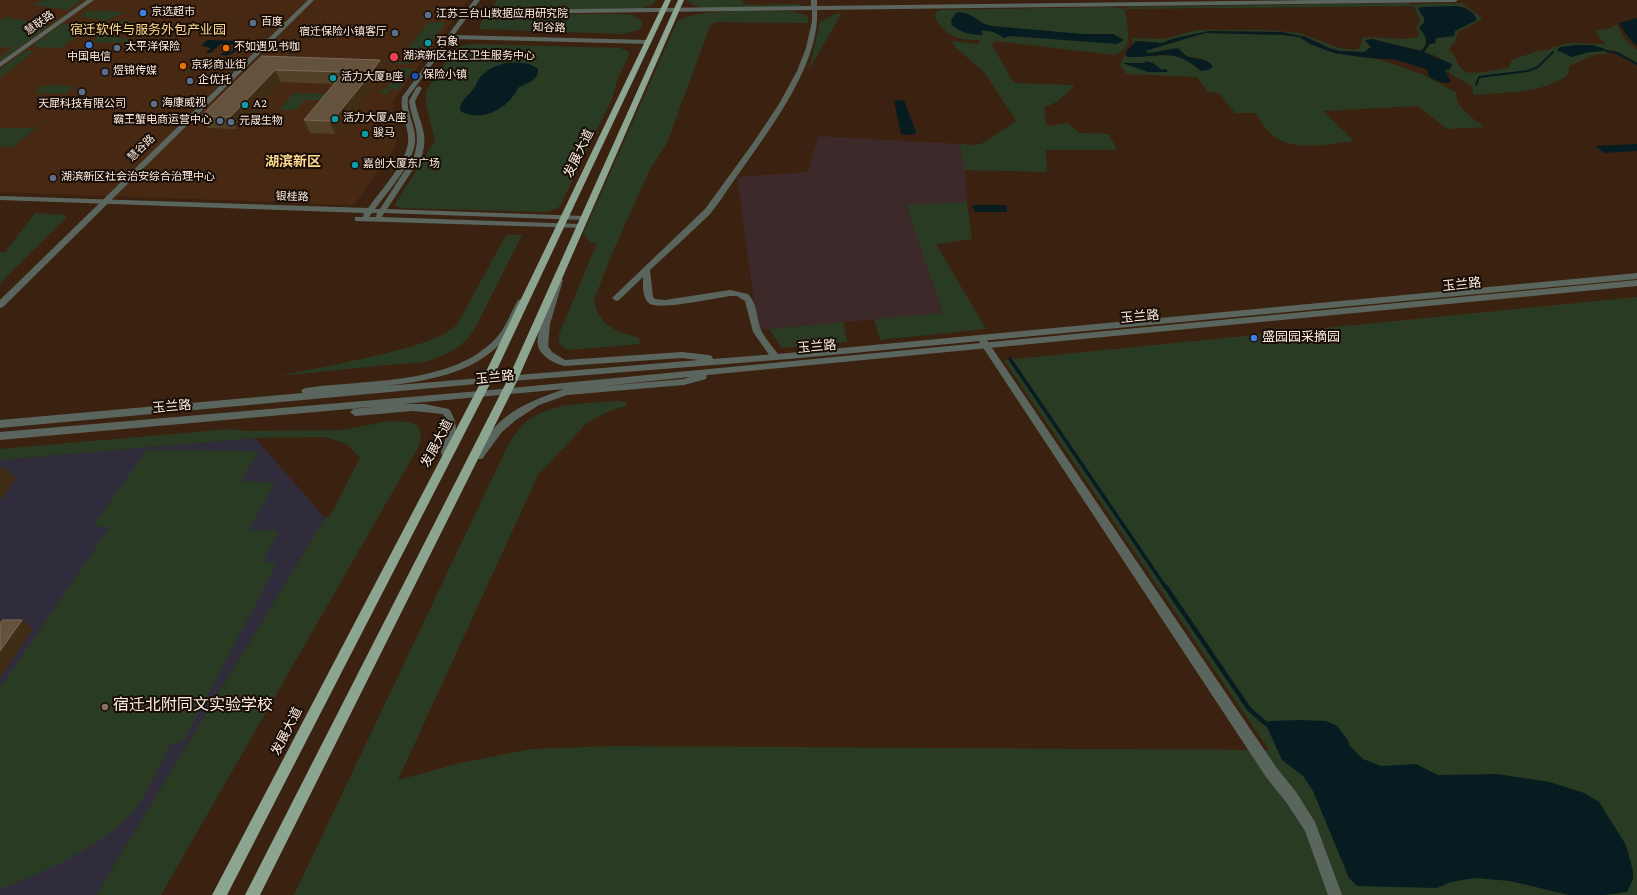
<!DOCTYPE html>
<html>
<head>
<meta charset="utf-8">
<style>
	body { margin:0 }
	canvas { display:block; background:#3a2110 }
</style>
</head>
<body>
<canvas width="1637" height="895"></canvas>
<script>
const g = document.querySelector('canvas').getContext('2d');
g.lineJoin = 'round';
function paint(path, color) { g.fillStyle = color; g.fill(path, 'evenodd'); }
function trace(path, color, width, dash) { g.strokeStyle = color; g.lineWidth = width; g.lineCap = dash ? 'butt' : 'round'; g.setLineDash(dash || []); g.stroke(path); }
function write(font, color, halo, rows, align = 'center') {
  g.font = font + ' Spectral,"Noto Sans SC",serif'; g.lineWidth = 4; g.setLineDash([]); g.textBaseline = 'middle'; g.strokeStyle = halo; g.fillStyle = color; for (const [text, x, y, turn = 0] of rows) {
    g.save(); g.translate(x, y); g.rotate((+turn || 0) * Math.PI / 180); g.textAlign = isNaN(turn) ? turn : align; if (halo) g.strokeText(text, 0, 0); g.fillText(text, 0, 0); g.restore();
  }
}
paint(new Path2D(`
	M0,0H468L393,101L396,146L354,205L0,192Z`), '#472813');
paint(new Path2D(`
	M818,136L960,144L965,170L967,202L906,206L944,313L758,330L737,177L808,172Z`), '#3d2929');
paint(new Path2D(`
	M255,438L325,518L96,895H0V460Z`), '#312c3c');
paint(new Path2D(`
	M43,0H82L67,10L32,5Z
	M497,0H656L653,4L641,9L498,10L496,14H623L633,15L642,21L641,29L624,34L480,29L479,26Z
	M687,0H741L746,5L801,4L798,7L708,8C700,7 692,6 687,0Z
	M1407,3L1413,5L1416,4L1462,3L1482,18L1481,20L1458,32L1455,42L1449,49C1455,55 1457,65 1463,70C1470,77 1499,69 1509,67L1512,60L1538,51L1550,50L1551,48L1569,43L1606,44L1600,39L1595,31L1611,28L1617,24L1625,40L1637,50V63L1618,52L1609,50L1607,54H1597L1569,66V74C1544,94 1504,92 1473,95V89L1471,86L1445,70L1439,57L1423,52L1430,44L1436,42L1435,41L1436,38L1449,37L1455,31L1476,20L1474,14L1464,7H1419V10L1424,18V23L1419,28C1426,39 1430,39 1421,51L1372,39L1365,40L1371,48L1364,52L1340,51L1329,48L1306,37L1281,32L1209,31L1172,39L1163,43L1136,41L1133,44L1132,38L1164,39L1197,30H1267L1300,33L1339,48L1354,50L1360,48L1363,37L1403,39L1418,37L1419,32L1416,27L1420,21L1414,6L1125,9C1126,25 1136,47 1115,55L995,41L992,45L1014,83L1075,85L1058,101L1044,108L1046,124L1050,126L1067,123L1080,133L1109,134L1117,150H1046L1047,172L965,170L960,144L976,145L983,143L1016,121L985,73L955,47L952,41L978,44L980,40C957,40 946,37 935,17L936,12L940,10L1110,7L1125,9L1127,7Z
	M88,11L125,12L106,21L80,16Z
	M793,11L807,16L809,23L717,22L712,24L710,26L667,143L650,169L611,256L594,300L598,314L606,324L619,332L639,338L640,344L569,350C561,347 558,344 559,334L597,243H591L583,234L677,22C694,7 768,12 793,11Z
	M837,13L841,14L809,70L820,22Z
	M7,17L47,24V25L49,26L0,61V57L13,47H0V20Z
	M123,20H128L126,22H135L129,27L142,30L132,35L106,28Z
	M429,22H446L426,49L408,48Z
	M68,24L88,28L61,48L35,47L34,44L61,25Z
	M95,32L132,40L127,43L90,42L99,38L85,36L89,33Z
	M1205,33L1283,35L1299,37L1310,44L1334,53L1382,60L1422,74L1457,93C1453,107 1475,119 1484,127L1447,129L1418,106L1323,111L1354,141C1328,144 1291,153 1270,133C1264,128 1260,119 1255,113H1235L1219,93L1208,92L1197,77L1126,74L1120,65L1125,53L1127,56L1130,57L1174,55L1190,62L1201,71L1203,59L1186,56L1182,52L1149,53L1145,51Z
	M470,44L620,48L629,52V55L617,81L612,99L560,206L556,209L545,212L401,208L396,206L395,204L435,141L426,104V91L453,51L458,47Z
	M25,51H35L0,78V69Z
	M414,51H425C411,69 408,64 388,63L389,61L405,62Z
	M199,60L218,63L212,69H197L195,71H187Z
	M398,68H409L413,70L398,90L391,89L387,95L380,92L382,89H386L399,72H395Z
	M44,85L75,86L65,94L34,93Z
	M294,93L326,94L321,100H305L296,110H279Z
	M34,126L36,128L13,147L0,146V128H31Z
	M967,202L972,239L936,244L986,329L880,340L874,319L943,313L906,205Z
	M35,213L65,215L66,218L0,283V252H5Z
	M506,235H522L473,332C455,356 427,364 398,364L278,376C314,369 349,362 383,354C409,347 436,342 457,325Z
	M1637,297V895H294L508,445C513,437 520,427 527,421C553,402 589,403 619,401L626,402V406L609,411L587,423L538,475L398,780L460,763L531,749L614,746L1269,750L1004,360Z
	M843,322L847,342L782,348L769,329Z
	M389,421L409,422L418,426L421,438L419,446L161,895H96L325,518L331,514L360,458L347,444L325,437L255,438L0,460V449L230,429L245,431L342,430Z
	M147,450L259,451L241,481L275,483L249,530L279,531L263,562L277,563L183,742L171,743C161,763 145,799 130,815C104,842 56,868 20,881C14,884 7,887 0,888V688L110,527L93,526Z`), '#2a3b23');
paint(new Path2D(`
	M1455,6C1465,7 1473,10 1477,20L1455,31L1454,36L1436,38L1435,41L1436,43L1430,44L1424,52L1452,64L1450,69L1445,70L1451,82C1442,85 1435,80 1428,76V71L1426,69L1396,60L1361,57L1334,53L1310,44L1300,37L1283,35L1205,33L1145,51L1149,53L1178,48C1181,50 1182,53 1185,55C1195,61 1206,56 1213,67L1208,70L1201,71C1173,47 1163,57 1130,57L1126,56L1125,53L1136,41L1163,43L1172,39L1209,31L1281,32L1306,37L1329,48L1340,51L1364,52L1371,47L1365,40L1372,39L1421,51L1426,45V38L1419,27L1424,23V18L1418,9L1422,7Z
	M957,12C976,13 976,23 992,26L1083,34H1113L1124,40L1117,44L1010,36L1004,38C997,33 990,30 981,31L983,35C971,35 962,33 952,25L951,20Z
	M1637,18V46L1628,37L1619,23Z
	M207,40L247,41C239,49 231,58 220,55L222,53C229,53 235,50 239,45L220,44L211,53H206L211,48L201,46Z
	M1576,45H1593L1605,49L1606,51L1589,52L1572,57L1557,50L1560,47Z
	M1145,61L1153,63L1162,70L1166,69L1168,72H1148L1122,63H1145Z
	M505,63C517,63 528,61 538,69C539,81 526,83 518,88C508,109 482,123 460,111C460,99 468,97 474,88C476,86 477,83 478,80C484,71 495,66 505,63Z
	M904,100L916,132L915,134L905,135L901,134L894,101Z
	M1637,144V151L1604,153L1595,146Z
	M972,205H1006L1007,212H975Z
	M1300,720L1326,721L1337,726L1347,739L1350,746L1363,759L1381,766L1416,764L1438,775L1497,774L1550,782L1584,793L1599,802L1626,845L1633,871V879L1627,892L1605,895H1569L1510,881L1475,878L1451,882L1437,888L1357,886L1349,878L1313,791L1303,776L1282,760L1265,723L1270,721Z`), '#071c20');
trace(new Path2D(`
	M1606,51L1617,53L1637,64
	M1476,85L1479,77L1528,71L1538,67L1553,52`), '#071c20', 2);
trace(new Path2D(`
	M1010,359L1166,588`), '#071c20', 3.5);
trace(new Path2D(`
	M1166,587L1249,709L1265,723`), '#071c20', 4.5);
paint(new Path2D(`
	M87,0H94L0,67V62Z
	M308,0H314L3,307L0,308V300Z
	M811,0H817V6L1320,0H1458L1455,2L817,10C820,64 770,129 740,172C730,185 721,201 710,214C691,233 670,251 650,270L653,297L655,299L665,300L730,290L748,294C758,304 756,318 761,330C766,340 774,348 780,357L775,360L772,359L753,332L745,301L737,296H730C716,298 660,310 650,304C642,299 643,285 643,277L619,300L616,301L612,298L705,209L753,143L779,104L797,71L806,48L812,21V10L499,14L496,12L499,10L811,6Z
	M981,335L984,336L1276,767L1296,792L1315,822L1342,895H1328L1305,831L1286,802L1266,777L978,340L977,338Z`), '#5a665d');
paint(new Path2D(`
	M474,0H480L454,35L649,40L652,42L649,44L451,39L408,97C406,111 414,123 415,136C418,159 388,191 375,209H380L414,156C422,132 412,123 409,101L416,88L419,86L422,88L415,101C419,123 429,132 422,156L387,209L584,216L588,218L584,220L384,213L382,217L580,224L584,226L583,228L355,221V217H363L364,213L0,200V196L368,208C380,191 411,159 408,136C407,123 400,111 402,97ZM372,213H377L376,217H369Z
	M1637,273V279L789,359L487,383L0,428V420L303,393L301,391L303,389L306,388C366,379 453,386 497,337C506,327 511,312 518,300L521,299L525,302C518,315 513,331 502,342C472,374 427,381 385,386L699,360L682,358L564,366C554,363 541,357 538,346C535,332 551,295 555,280L559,277L563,280L550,324L548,346L552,352L565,360L682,352L709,355L712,356L713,359L789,353Z
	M1637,280V286L707,375L706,379L684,385L567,395L539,405L516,420L502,432L482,459H474L473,456L474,453C481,444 488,434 496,426C514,407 539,398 564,389L403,404H424L449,409C459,424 457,436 451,452L450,455H442L441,452C446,439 450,427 443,414L413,411L355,416L350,412L355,408L372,407L0,440V432L480,391ZM690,377L684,379L603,386Z`), '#5a665d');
paint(new Path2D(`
	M665,0H671L492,380L227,895H212L482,380Z
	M678,0H684L518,379L260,895H245L508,379Z`), '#8ba591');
paint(new Path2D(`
	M262,56L380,60L384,72L369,94L337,133L335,134L310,133L304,120L334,84L281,82L237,129L208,128L201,116Z`), '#534028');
paint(new Path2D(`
	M380,60L384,72L369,94L337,133L335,134L329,121Z
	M275,70L281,82L237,129L230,117Z
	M3,467L16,479L0,500V470Z
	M22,620L33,629L0,678V651Z`), '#412c16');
const building = new Path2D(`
	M262,56L380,60L364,82L332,121H329L304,120L344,72L275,70L230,117L201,116Z
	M3,620H22L0,651V624Z`);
paint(building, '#65523c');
trace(building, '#7d6a56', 1);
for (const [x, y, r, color] of [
	[143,13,4,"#3f7fe0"],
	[428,15,4,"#5c6f8a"],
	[253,23,4,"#5c6f8a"],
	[395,33,4,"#5c6f8a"],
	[428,43,4,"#0f9aa8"],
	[89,45,4,"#3f7fe0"],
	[117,48,4,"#5c6f8a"],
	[226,48,4,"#e8710a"],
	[394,57,5,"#e0444e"],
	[183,66,4,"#e8710a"],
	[105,72,4,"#5c6f8a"],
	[415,76,4,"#1a4fb4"],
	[333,78,4,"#0f9aa8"],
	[190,81,4,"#5c6f8a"],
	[82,92,4,"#5c6f8a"],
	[154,104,4,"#5c6f8a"],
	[245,105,4,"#0f9aa8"],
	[335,119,4,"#0f9aa8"],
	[220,121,4,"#5c6f8a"],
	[231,122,4,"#5c6f8a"],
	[365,134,4,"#0f9aa8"],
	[355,165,4,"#0f9aa8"],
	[53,178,4,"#5c6f8a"],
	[1254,338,4,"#3f7fe0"],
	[105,707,4,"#8d6e63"]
]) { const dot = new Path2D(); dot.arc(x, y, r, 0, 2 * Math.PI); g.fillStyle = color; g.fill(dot); trace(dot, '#190e07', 1.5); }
write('11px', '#fdece1', '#190e07', [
	["京选超市",151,13],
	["江苏三台山数据应用研究院",436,15],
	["百度",261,23],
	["宿迁保险小镇客厅",387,33,"right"],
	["石象",436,43],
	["太平洋保险",125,48],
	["不如遇见书咖",234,48],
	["湖滨新区社区卫生服务中心",403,57],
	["中国电信",89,58,"center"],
	["京彩商业街",191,66],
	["煜锦传媒",113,72],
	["保险小镇",423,76],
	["活力大厦B座",341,78],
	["企优托",198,81],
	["海康威视",162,104],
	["天犀科技有限公司",82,105,"center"],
	["A2",253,105],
	["活力大厦A座",343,119],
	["霸王蟹电商运营中心",212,121,"right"],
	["元晟生物",239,122],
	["骏马",373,134],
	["嘉创大厦东广场",363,165],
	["湖滨新区社会治安综合治理中心",61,178]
], 'left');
write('11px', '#fdece1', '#190e07', [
	["慧联路",40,24,-35],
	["知谷路",549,29,2],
	["慧谷路",142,149,-44],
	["银桂路",292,198,2]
]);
write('13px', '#fdd88f', '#190e07', [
	["宿迁软件与服务外包产业园",148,31]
]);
write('13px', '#fdece1', '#190e07', [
	["发展大道",580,154,-64],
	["玉兰路",1462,286,-6],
	["玉兰路",1140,318,-5],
	["玉兰路",817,348,-5],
	["玉兰路",495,379,-6],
	["玉兰路",172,408,-5],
	["发展大道",438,444,-62],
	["发展大道",288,732,-63]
]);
write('13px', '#fdece1', '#190e07', [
	["盛园园采摘园",1262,338]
], 'left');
write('bold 14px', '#fdd88f', '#190e07', [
	["湖滨新区",293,163]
]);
write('16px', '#fdece1', '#190e07', [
	["宿迁北附同文实验学校",113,707]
], 'left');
</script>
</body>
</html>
